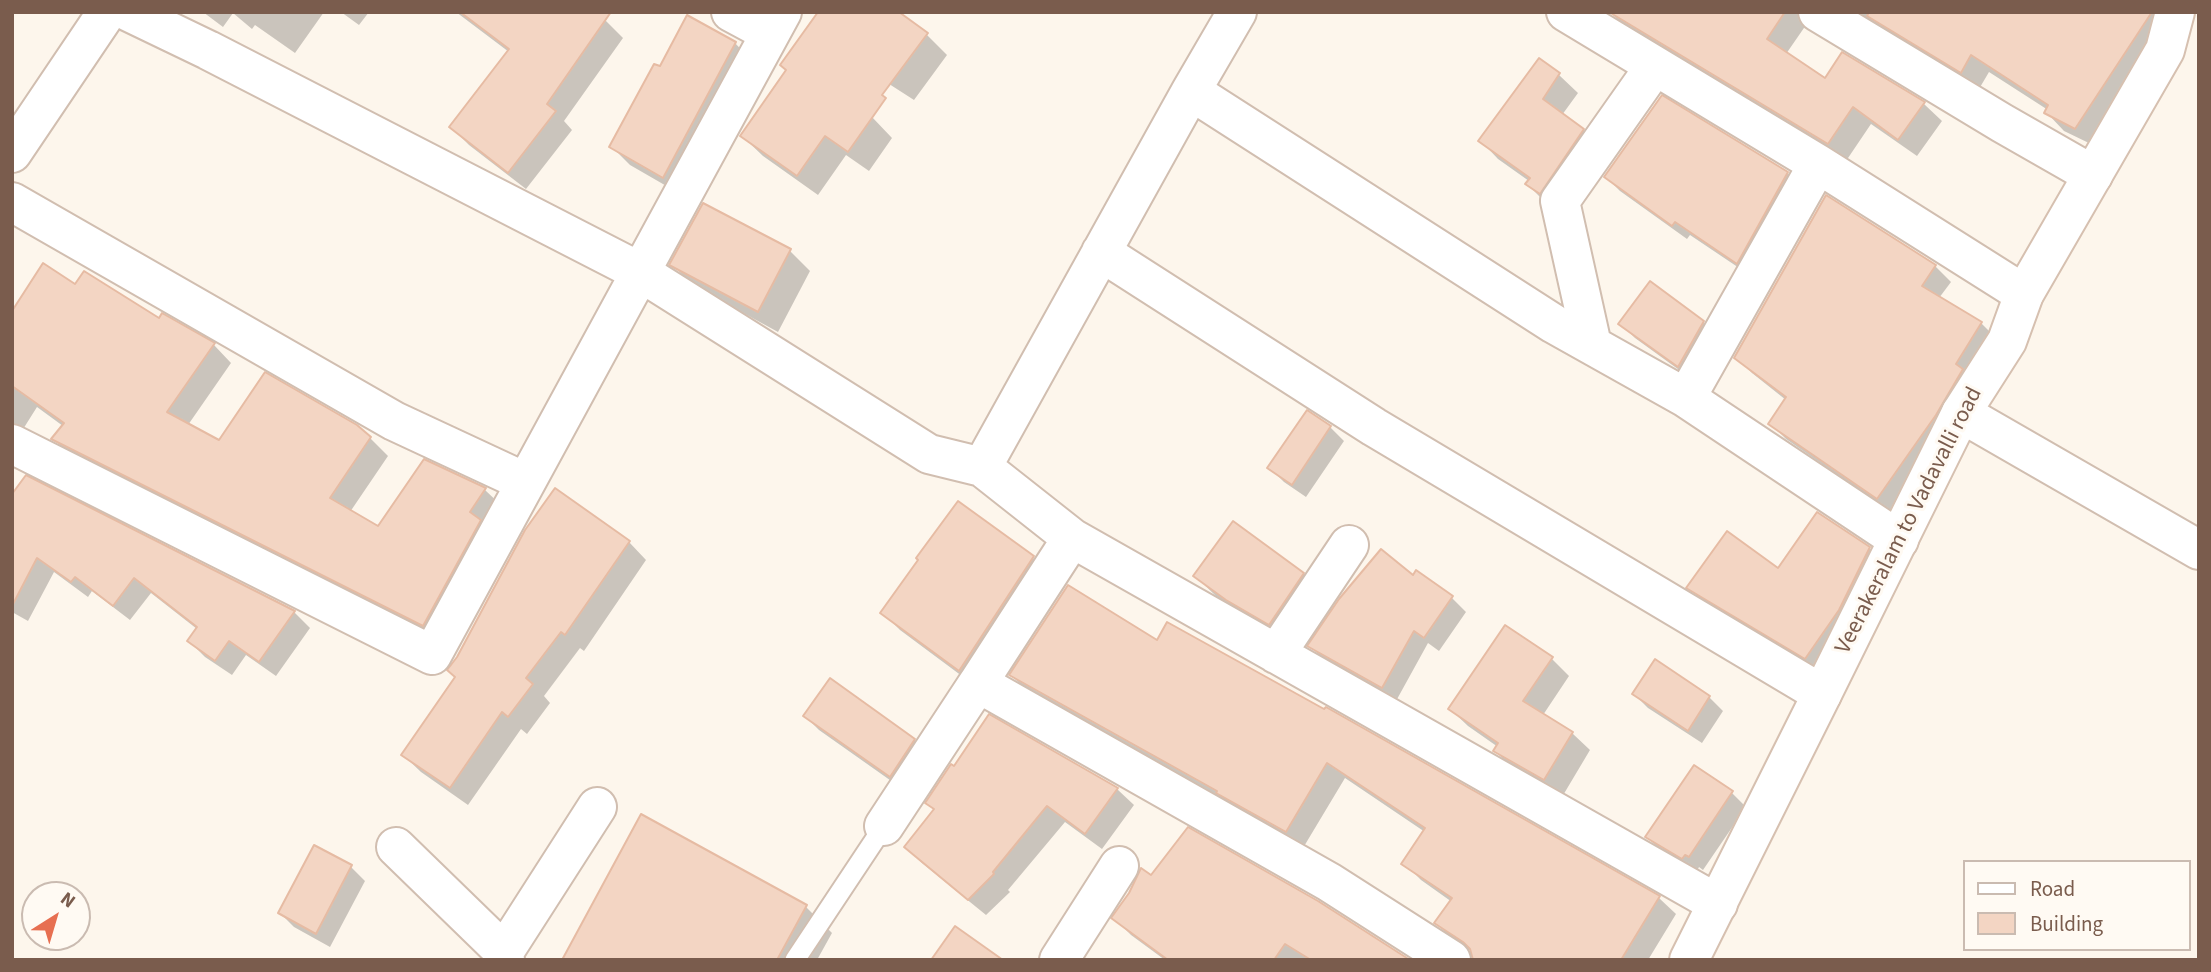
<!DOCTYPE html>
<html>
<head>
<meta charset="utf-8">
<style>
	body { margin:0 }
	#map { position:relative; width:2211px; height:972px; overflow:hidden; background:#fdf6ec; font-family:"Source Sans 3",sans-serif }
	canvas { display:block }
	.frame { position:absolute; inset:0; border:14px solid #7a5c4d; pointer-events:none }
	.legend { position:absolute; left:1963px; top:860px; width:228px; height:91px; box-sizing:border-box; background:#fffaf3; border:2px solid #cabbb1; margin:0; padding:9px 12px; list-style:none; font-size:21px; color:#7a5c4d }
	.legend li { display:flex; align-items:center; gap:14px; height:35px }
	.legend b { width:35px; border:2px solid #cabbb1 }
	.north { position:absolute; left:21px; top:881px; width:70px; height:70px; box-sizing:border-box; background:#fffaf3; border:2px solid #cabbb1; border-radius:50%; rotate:37deg; font-size:19px; font-weight:700; line-height:28px; text-align:center; color:#7a5c4d }
	.north::after { content:''; display:block; margin:auto; width:24px; height:32px; background:#e76f51; clip-path:polygon(50% 0,100% 100%,50% 72%,0 100%) }
</style>
</head>
<body>
<div id="map">
<canvas width="2211" height="972"></canvas>
<div class="frame"></div>
<ul class="legend">
<li><b style="height:9px;background:#fff"></b>Road</li>
<li><b style="height:19px;background:#f3d5c3"></b>Building</li>
</ul>
<div class="north">N</div>
</div>
<script>
const g = document.querySelector('canvas').getContext('2d');
g.lineJoin = 'round';
function paint(path, color) { g.fillStyle = color; g.fill(path, 'evenodd'); }
function trace(path, color, width, dash) { g.strokeStyle = color; g.lineWidth = width; g.lineCap = dash ? 'butt' : 'round'; g.setLineDash(dash || []); g.stroke(path); }
function write(font, color, halo, rows, align = 'center') {
  g.font = font + ' "Source Sans 3",sans-serif'; g.lineWidth = 6; g.setLineDash([]); g.textBaseline = 'middle'; g.strokeStyle = halo; g.fillStyle = color; for (const [text, x, y, turn = 0] of rows) {
    g.save(); g.translate(x, y); g.rotate((+turn || 0) * Math.PI / 180); g.textAlign = isNaN(turn) ? turn : align; if (halo) g.strokeText(text, 0, 0); g.fillText(text, 0, 0); g.restore();
  }
}
paint(new Path2D(`
	M203,12H324L295,53L255,25L252,29L233,13L223,27Z
	M341,12H369L359,25Z
	M456,12H594L605,20L623,38L564,121L572,130L526,189L469,145L451,127L509,52Z
	M1610,12H1815L1786,54L1825,80L1843,55L1924,104L1942,121L1917,156L1871,124L1846,161L1626,28Z
	M1852,12H2168L2093,145L2064,131L2047,113L2048,110L1989,72L1979,89Z
	M926,34L947,55L914,100L830,46Z
	M735,43L753,62L682,195L630,165L611,146L660,69Z
	M1539,60L1559,75L1578,93L1562,115L1583,130L1601,148L1545,202L1527,184L1529,181L1498,159L1480,140Z
	M1662,98L1787,173L1801,187L1751,276L1690,235L1687,239L1620,191L1606,177Z
	M872,117L892,138L869,171L846,155L818,195L763,156L742,136Z
	M1826,197L1935,266L1951,282L1939,298L1981,323L1997,339L1894,514L1786,439L1770,423L1786,400L1752,373L1736,357Z
	M790,251L810,271L778,332L692,285L672,264Z
	M76,286L159,320L214,345L231,363L188,425L219,442L370,438L388,456L350,512L378,528L424,461L485,490L503,507L441,643L71,457L54,439L63,426L37,407L20,434L12,428V314Z
	M1703,322L1717,336L1693,380L1635,338L1621,324Z
	M1307,412L1330,427L1344,441L1306,497L1284,482L1270,468Z
	M26,478L294,612L310,628L276,676L246,655L232,675L205,657L189,641L197,629L151,593L130,620L92,591L88,597L54,572L28,621L12,612V497Z
	M629,542L646,560L584,651L580,648L544,696L550,703L527,734L521,729L468,805L421,772L403,755Z
	M1869,548L1888,567L1825,676L1707,606L1689,587L1778,571Z
	M1033,558L1051,575L978,688L900,630L882,612Z
	M1417,573L1452,598L1466,612L1439,651L1428,643L1396,701L1324,660L1310,646L1413,578Z
	M1303,574L1323,595L1290,644L1249,620L1216,596L1195,576Z
	M1158,642L1659,898L1676,914L1648,960H1474L1473,952L1453,940L1436,923L1452,902L1421,880L1404,863L1425,832L1345,778L1303,848L1028,692L1011,675Z
	M1552,659L1569,676L1543,715L1572,733L1590,750L1562,797L1513,769L1495,751L1498,747L1468,726L1450,709Z
	M1655,662L1709,697L1723,711L1702,743L1648,708L1634,694Z
	M805,716L914,740L928,754L904,790L819,730Z
	M990,717L1117,789L1134,805L1102,849L1065,822L1008,890L1010,892L986,915L922,863L906,847L936,810L955,769Z
	M1695,767L1732,793L1746,807L1703,870L1699,867L1697,871L1661,851L1647,837Z
	M642,816L806,907L832,933L817,960H564Z
	M315,847L351,867L365,881L330,947L294,927L280,913Z
	M1151,877L1407,960H1165L1131,935L1114,918Z`), '#0003');
const building = new Path2D(`
	M460,12H611L547,104L556,111L508,173L449,127L509,49Z
	M818,12H899L928,33L882,95L886,98L848,152L825,136L797,176L740,136L786,70L780,65Z
	M1609,12H1785L1767,39L1825,78L1842,52L1925,102L1898,140L1853,107L1828,144Z
	M1869,12H2152L2075,129L2044,113L2048,105L1971,55L1961,73L1867,16Z
	M687,15L736,42L663,178L609,147L654,64L660,66Z
	M1539,58L1560,73L1543,99L1584,129L1540,194L1525,184L1530,178L1478,141Z
	M1662,95L1788,172L1737,264L1675,222L1672,226L1604,177Z
	M1826,195L1936,265L1922,286L1982,322L1956,364L1963,369L1936,415L1877,499L1768,424L1786,397L1734,358Z
	M703,203L791,249L758,312L669,265Z
	M43,263L75,284L84,271L159,318L162,313L215,343L167,412L219,440L265,372L357,425L371,437L330,498L378,526L424,459L486,488L470,512L481,520L423,626L51,439L64,423L12,386V311Z
	M1650,281L1704,321L1678,367L1618,324Z
	M1307,410L1331,426L1292,485L1267,468Z
	M26,475L295,611L259,662L229,641L215,661L187,641L197,627L134,578L113,606L75,577L71,582L37,558L12,606V494Z
	M555,488L630,541L565,635L561,632L526,678L533,684L508,717L502,712L450,788L401,755L455,677L447,670L457,657L525,530Z
	M958,501L1034,556L959,671L880,613L918,560L916,558Z
	M1817,512L1870,547L1839,610L1805,659L1686,588L1727,531L1778,568Z
	M1233,521L1304,573L1269,625L1226,600L1193,576Z
	M1381,549L1413,575L1416,570L1453,596L1424,638L1414,631L1382,688L1307,646L1339,599Z
	M1068,585L1157,640L1167,622L1324,709L1326,707L1660,896L1621,960H1473L1470,949L1463,942L1434,923L1452,898L1401,864L1425,828L1327,763L1286,832L1216,793L1217,791L1009,675Z
	M1505,625L1553,657L1523,701L1573,732L1544,780L1493,751L1498,743L1448,709Z
	M1655,659L1710,696L1688,731L1632,694Z
	M830,678L915,739L890,777L803,716Z
	M989,714L1118,788L1085,834L1047,806L993,872L994,874L968,900L904,847L934,809L925,803L951,764L954,766Z
	M1694,765L1733,791L1689,857L1685,855L1682,859L1645,837Z
	M641,814L807,905L777,960H562Z
	M1188,827L1318,901L1410,960H1311L1285,944L1274,960H1168L1111,918L1129,893L1141,868L1151,875Z
	M314,845L352,865L316,934L278,913Z
	M955,926L1003,960H931Z`);
paint(building, '#f3d5c3');
trace(building, '#e6bba3', 2);
const lane = new Path2D(`
	M795,960L884,826`);
const street = new Path2D(`
	M129,12L208,50L640,272L929,454L982,467L1072,538L1718,904
	M731,12L770,33
	M1566,12L1818,164L2024,294
	M1818,12L2002,123L2093,175
	M1191,91L1554,324L1686,398L1899,540
	M12,153L107,12
	M12,202L394,421L525,482
	M1101,252L1374,427L1822,694
	M1592,345L1560,201L1655,66
	M1686,398L1818,164
	M1961,413L2199,550
	M12,444L432,655L782,12
	M982,467L1191,91L1237,12
	M1276,654L1349,545
	M978,683L1072,538
	M884,826L978,683L1329,882L1451,960
	M396,847L504,952
	M505,960L504,952L597,807
	M1059,960L1119,866`);
const secondary = new Path2D(`
	M1689,960L1822,694L1961,413L2007,341L2024,294L2165,50L2175,12`);
trace(lane, '#d1beb0', 23);
trace(street, '#d1beb0', 42);
trace(secondary, '#d6c0b0', 42);
trace(lane, '#fff', 19);
trace(street, '#fff', 38);
trace(secondary, '#fff', 38);
write('23px', '#7a5c4d', '#fffaf3', [
	["Veerakeralam to Vadavalli road",1910,521,-63]
]);
</script>
</body>
</html>
